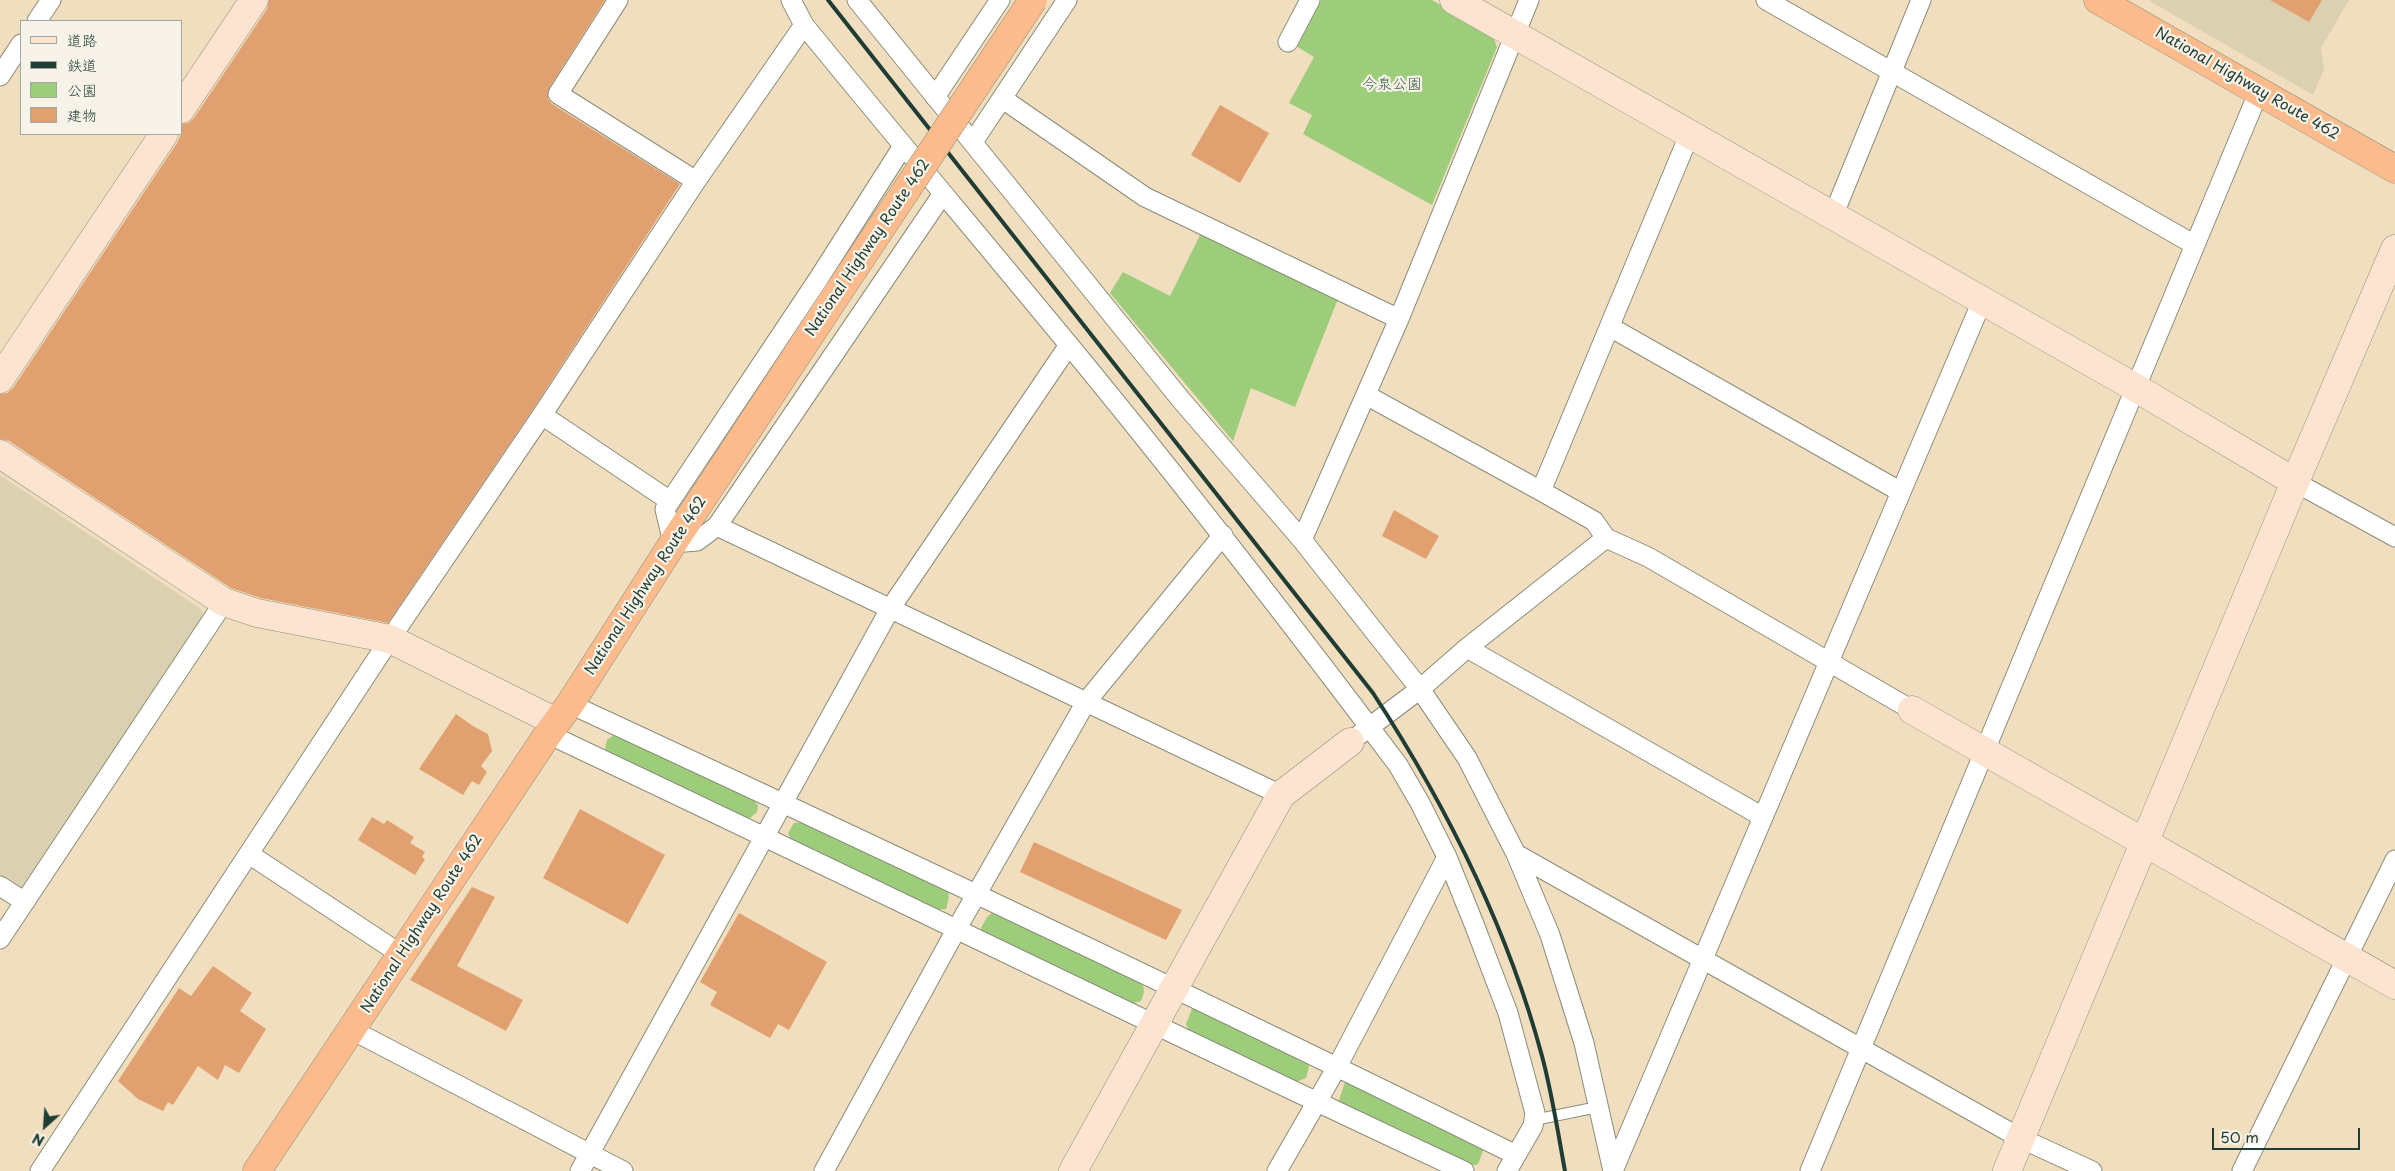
<!DOCTYPE html>
<html>
<head>
<meta charset="utf-8">
<style>
	body { margin:0 }
	#map { position:relative; width:2395px; height:1171px; overflow:hidden; background:#f1debe; font-family:"Playpen Sans","Klee One",sans-serif }
	canvas { display:block }
	.legend { position:absolute; left:20px; top:20px; width:162px; height:115px; box-sizing:border-box; background:#f7f3e8; border:1px solid #a1aaa0; margin:0; padding:6px 9px; list-style:none; font-size:15px; color:#1f3d34 }
	.legend li { display:flex; align-items:center; gap:10px; height:25px }
	.legend b { width:25px; border:1px solid #a1aaa0 }
	.north { position:absolute; left:20px; top:1101px; width:50px; height:50px; -webkit-text-stroke:4px #f7f3e8; paint-order:stroke; rotate:206deg; font-size:14px; font-weight:700; line-height:20px; text-align:center; color:#1f3d34 }
	.north::after { content:''; display:block; margin:auto; width:18px; height:22px; background:#1f3d34; clip-path:polygon(50% 0,100% 100%,50% 72%,0 100%) }
	.scale { position:absolute; left:2212px; top:1128px; width:148px; height:22px; box-sizing:border-box; border:2px solid #1f3d34; border-top:0; padding-left:6px; font-size:15px; line-height:18px; white-space:nowrap; color:#1f3d34; -webkit-text-stroke:4px #f7f3e8; paint-order:stroke }
</style>
</head>
<body>
<div id="map">
<canvas width="2395" height="1171"></canvas>
<ul class="legend">
<li><b style="height:6px;background:#fde4d1"></b>道路</li>
<li><b style="height:6px;background:#1f3d34"></b>鉄道</li>
<li><b style="height:14px;background:#9dcd7b"></b>公園</li>
<li><b style="height:14px;background:#e1a06f"></b>建物</li>
</ul>
<div class="north">N</div>
<div class="scale">50 m</div>
</div>
<script>
const g = document.querySelector('canvas').getContext('2d');
g.lineJoin = 'round';
function paint(path, color) { g.fillStyle = color; g.fill(path, 'evenodd'); }
function trace(path, color, width, dash) { g.strokeStyle = color; g.lineWidth = width; g.lineCap = dash ? 'butt' : 'round'; g.setLineDash(dash || []); g.stroke(path); }
function write(font, color, halo, rows, align = 'center') {
  g.font = font + ' "Playpen Sans","Klee One",sans-serif'; g.lineWidth = 4.5; g.setLineDash([]); g.textBaseline = 'middle'; g.strokeStyle = halo; g.fillStyle = color; for (const [text, x, y, turn = 0] of rows) {
    g.save(); g.translate(x, y); g.rotate((+turn || 0) * Math.PI / 180); g.textAlign = isNaN(turn) ? turn : align; if (halo) g.strokeText(text, 0, 0); g.fillText(text, 0, 0); g.restore();
  }
}
paint(new Path2D(`
	M2148,0H2349L2321,48L2324,70L2313,95Z
	M0,475L201,609L205,620L24,890L0,880Z`), '#dcd0b2');
paint(new Path2D(`
	M1321,0H1432L1492,34L1497,47L1432,205L1303,134L1312,115L1289,103L1314,57L1296,46Z
	M1202,231L1338,299L1295,407L1251,388L1233,441L1110,293L1123,272L1170,296Z
	M614,735L751,795L758,806L757,812L750,818L740,817L610,757L605,748L607,740Z
	M806,822L948,889L949,897L946,909L936,910L791,840L788,833L794,823Z
	M992,913L1138,980C1146,988 1145,991 1141,1001L1131,1004L985,935L981,928L987,917Z
	M1192,1009H1203L1306,1059L1309,1067L1306,1078L1296,1082L1190,1033L1186,1024Z
	M1351,1081L1482,1144L1483,1151L1478,1164L1471,1166L1341,1104L1339,1100L1345,1082Z`), '#9dcd7b');
paint(new Path2D(`
	M269,0H605L549,88L548,99L552,104L680,184L533,409L388,623L261,598L231,588L9,441L0,439V394L7,393L13,388L177,143L181,134V124L188,123L194,118L267,9Z
	M2270,0H2322L2309,22Z
	M1220,105L1269,133L1240,183L1191,155Z
	M1394,510L1439,536L1426,559L1382,536Z
	M456,714L473,726L488,734L492,751L481,766L487,772L479,785L472,781L463,795L419,769Z
	M580,809L665,855L628,924L543,878Z
	M372,817L384,824L387,820L414,837L410,843L425,852L422,857L425,859L415,875L358,840Z
	M1034,842L1182,910L1166,940L1020,872Z
	M472,887L495,897L457,966L523,1000L506,1031L410,980Z
	M739,913L827,962L789,1030L778,1024L770,1038L710,1005L717,992L700,982Z
	M213,966L252,993L240,1011L266,1029L239,1073L225,1065L218,1080L198,1066L173,1105L168,1102L163,1111L138,1099L118,1081L179,988L191,996Z`), '#e1a06f');
const lane = new Path2D(`
	M1534,1120L1598,1107`);
const street = new Path2D(`
	M618,0L558,94L696,181
	M791,0L804,25C891,132 981,238 1069,345C1182,482 1291,623 1398,765L1420,803L1447,857L1474,924L1508,1013L1535,1113L1533,1126L1507,1171
	M857,0L1182,401L1302,540L1420,689L1467,758L1516,854L1550,935L1584,1043L1613,1171
	M1766,0L2195,245
	M37,21L51,0
	M1288,42L1310,0
	M0,76L21,44
	M935,97L1000,0
	M1003,99L1145,197L1399,319
	M973,142L1067,0
	M903,146L819,278L665,509L673,543L697,541L717,526L942,195
	M1833,216L1921,0
	M1610,327L1901,492
	M1366,395L1541,491L1594,521L1606,538L1648,557L1912,710
	M542,415L670,501
	M2295,482L2395,537
	M1541,491L1690,133
	M717,526L1281,795
	M1302,540L1399,319L1529,0
	M1467,648L1763,817
	M570,704C887,851 1203,1000 1516,1155
	M548,734C854,878 1157,1028 1464,1171
	M1359,735L1420,689L1467,648L1606,538
	M249,854L402,955
	M1516,854L2020,1138L2092,1171
	M0,886L25,902
	M0,939L224,602
	M352,1030L623,1171
	M40,1171L390,639L542,415L696,181L804,25
	M580,1171L890,609L1069,345
	M824,1171L956,930L1086,702L1223,535
	M1277,1171L1337,1067L1447,857
	M1613,1171L1982,301
	M1810,1171L2259,91
	M2242,1171L2395,860`);
const secondary = new Path2D(`
	M1454,0L2136,388L2295,482
	M181,109L254,0
	M0,379L164,134
	M0,454L224,602L257,613L390,639L556,722
	M1912,710L2395,985
	M1073,1171L1281,795L1350,742
	M2007,1171L2295,482L2395,249`);
const highway = new Path2D(`
	M2098,0L2395,169
	M257,1171L548,734L570,704L673,543L839,291`);
trace(lane, '#888e79', 12);
trace(street, '#888e79', 21);
trace(secondary, '#888e79', 29);
trace(highway, '#888e79', 29);
trace(lane, '#fff', 10);
trace(street, '#fff', 19);
trace(secondary, '#fde4d1', 28);
trace(highway, '#fbbb8c', 28);
trace(new Path2D(`
	M828,0L1373,693C1446,805 1507,926 1542,1056C1552,1093 1558,1133 1565,1171`), '#1f3d34', 4);
const highwayBridge = new Path2D(`
	M839,291L1033,0`);
trace(highwayBridge, '#888e79', 29, []);
trace(highwayBridge, '#fbbb8c', 28);
write('15px', '#1f3d34', '#f7f3e8', [
	["National Highway Route 462",2247,84,30],
	["National Highway Route 462",868,248,-56],
	["National Highway Route 462",646,586,-57],
	["National Highway Route 462",422,924,-57]
]);
write('15px', '#385a42', '#f7f3e8', [
	["今泉公園",1392,85]
]);
</script>
</body>
</html>
